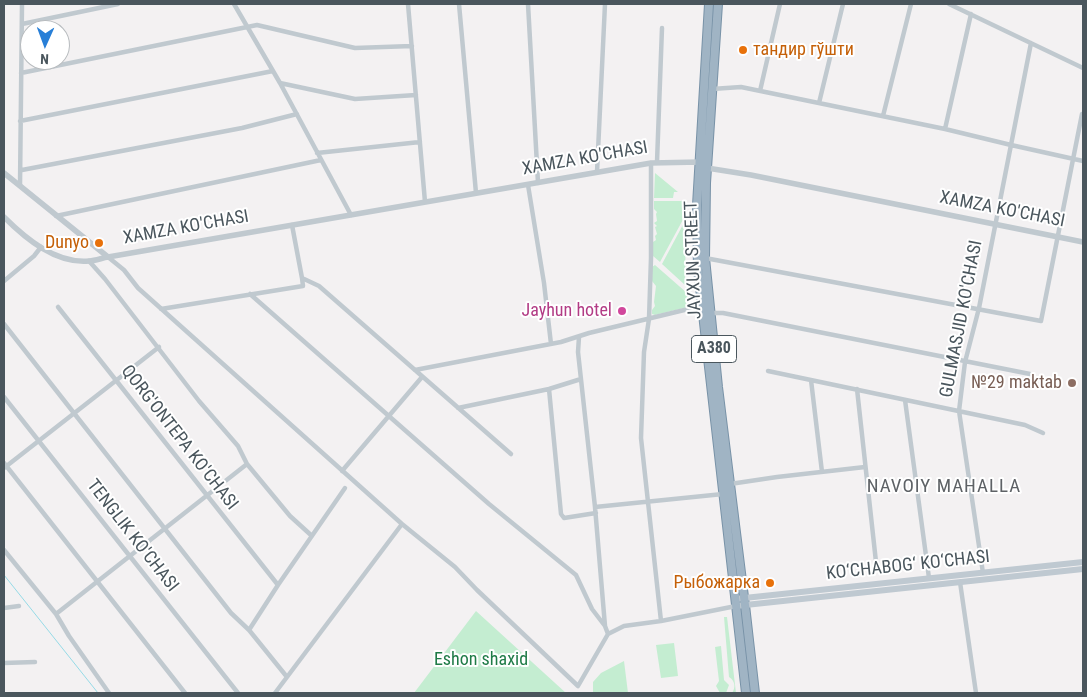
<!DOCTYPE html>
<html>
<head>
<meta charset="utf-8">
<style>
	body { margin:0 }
	#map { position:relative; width:1087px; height:697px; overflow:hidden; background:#f3f1f2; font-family:"Roboto Condensed",sans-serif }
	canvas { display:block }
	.frame { position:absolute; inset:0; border:5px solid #4a565d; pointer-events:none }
	.north { position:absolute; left:20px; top:20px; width:50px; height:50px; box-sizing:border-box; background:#fff; border:1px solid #b7bbbe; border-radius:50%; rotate:182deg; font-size:14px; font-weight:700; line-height:20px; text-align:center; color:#4a565d }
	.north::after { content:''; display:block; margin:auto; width:18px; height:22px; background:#287fd7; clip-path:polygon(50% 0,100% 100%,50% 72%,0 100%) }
</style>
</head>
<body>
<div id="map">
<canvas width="1087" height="697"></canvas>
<div class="frame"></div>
<div class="north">N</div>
</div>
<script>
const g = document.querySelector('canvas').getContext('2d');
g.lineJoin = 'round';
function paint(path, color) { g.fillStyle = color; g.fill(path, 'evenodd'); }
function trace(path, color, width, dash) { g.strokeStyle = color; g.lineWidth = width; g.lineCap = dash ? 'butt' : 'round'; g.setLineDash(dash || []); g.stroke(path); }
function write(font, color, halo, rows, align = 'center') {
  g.font = font + ' "Roboto Condensed",sans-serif'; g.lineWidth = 4; g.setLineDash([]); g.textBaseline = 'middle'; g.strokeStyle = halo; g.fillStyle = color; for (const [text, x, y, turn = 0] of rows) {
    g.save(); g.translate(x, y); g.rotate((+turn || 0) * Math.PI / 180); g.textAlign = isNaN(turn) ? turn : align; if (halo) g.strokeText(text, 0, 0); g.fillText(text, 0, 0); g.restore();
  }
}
paint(new Path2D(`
	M655,173L678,192H674L673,198H654Z
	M654,201H686V214L660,262L653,256V242L656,240L655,236L657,234L655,227L657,226L654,223L657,221L656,214L657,212L654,209Z
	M686,219L685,285L662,264Z
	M655,265L687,293L688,307L655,315L652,314V310L655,306L654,302L656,286L652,281V267Z
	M476,611L566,693H414Z
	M724,617H727L736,693H732C736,687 735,681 729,677Z
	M674,643L678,676L661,678L656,645Z
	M721,646L724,680L729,685L726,693H720L716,686L719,681L715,647Z
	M624,661L628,693H593V682L601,673Z`), '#c4edd1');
trace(new Path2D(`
	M4,575L98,693`), '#95dae6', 1);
const trunk = new Path2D(`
	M709,4L697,205L698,270L746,693
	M718,4L706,183L705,258L718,387L745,605L755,693`);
trace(trunk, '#7892a7', 10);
trace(new Path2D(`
	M234,4L280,83L351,215
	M408,4L425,202
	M459,4L476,193
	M528,4L538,183
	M949,4L1083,68
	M22,24L118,4
	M21,73L257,25L355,48L412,46
	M280,83L355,99L416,95
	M712,89L741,87L945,129L1011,145L1083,161
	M760,91L780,4
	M819,103L843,4
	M883,116L911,4
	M20,121L273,71
	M945,129L971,14
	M317,153L420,142
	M657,162L662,28
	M651,163V258L649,319L644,352L641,438L661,621
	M22,170L242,128L297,114
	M597,172L605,4
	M528,185L544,283L551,344
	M20,186L22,4
	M56,216L321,160
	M292,225L302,278L319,286L511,454
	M108,257L124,270L138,288L402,524L455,567L477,590L578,686L608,634L605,626L595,507L578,352L579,337
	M705,258L1041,321L1082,114
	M89,261L105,279L199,401L238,446L247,464L290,516L312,536
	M4,281L34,256L41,247
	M250,294L489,504L576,575L592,609L605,626
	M58,307L278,585
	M161,309L303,286L302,278
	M710,313H723L1030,374
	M4,324L231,613L249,630L287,677
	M415,370L561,342L589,333L701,306
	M768,371L1025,425L1043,433
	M811,380L822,472
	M549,389L561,514L564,518L596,513
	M857,389L876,562
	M4,397L238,693
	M905,400L929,578
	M458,408L549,389L581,379
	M4,463L185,693
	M4,468L159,347
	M342,471L422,377
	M730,484L777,477L865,467
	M595,507L723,494
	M4,550L56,614L69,636L109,693
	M983,573L959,411L965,362L979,308L1031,43
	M960,582L976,693
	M4,608L19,606
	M56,614L247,464
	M249,630L278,585L345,488
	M608,634L624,626L661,621L736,606
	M4,663L35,662
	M275,693L402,524`), '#c0c9cf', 4.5);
trace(new Path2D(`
	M4,173L108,257
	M4,217C26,239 56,264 89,261C95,261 102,258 108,257L651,163L700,162L707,168L751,175L1083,242`), '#c0c9cf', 5.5);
trace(new Path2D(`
	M735,599L1083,562
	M736,606L1083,569`), '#bfc9d1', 6);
trace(trunk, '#a0b4c4', 8);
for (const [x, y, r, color] of [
	[743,50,5,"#e8710a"],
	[99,243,5,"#e8710a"],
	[622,311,5,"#d1479c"],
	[1072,383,5,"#8d6e63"],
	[770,583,5,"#e8710a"]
]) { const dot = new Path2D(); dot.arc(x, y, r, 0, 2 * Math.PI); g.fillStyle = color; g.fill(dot); trace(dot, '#fff', 2); }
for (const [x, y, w] of [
	[714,349,45]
]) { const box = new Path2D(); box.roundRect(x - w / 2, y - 13.5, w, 27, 4); g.fillStyle = '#fff'; g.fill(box); trace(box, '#4a565d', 1); }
write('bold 16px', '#4a565d', null, [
	["A380",714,349]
]);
write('18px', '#c56008', '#fff', [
	["тандир гўшти",753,50,"left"],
	["Dunyo",89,243],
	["Рыбожарка",760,583]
], 'right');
write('18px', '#4a565d', '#fff', [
	["XAMZA KO'CHASI",585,159,-10],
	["XAMZA KO'CHASI",1002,210,11],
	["XAMZA KO'CHASI",186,228,-10],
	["JAYXUN STREET",694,260,-92],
	["GULMASJID KO'CHASI",962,319,-79],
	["QORG'ONTEPA KO'CHASI",179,438,52],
	["TENGLIK KO'CHASI",132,536,52],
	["KO‘CHABOG‘ KO‘CHASI",908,566,-6]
]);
write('18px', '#b23c85', '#fff', [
	["Jayhun hotel",612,311]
], 'right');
write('18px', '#785e54', '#fff', [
	["№29 maktab",1062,383]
], 'right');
write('18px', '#1f7b47', '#fff', [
	["Eshon shaxid",481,660]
]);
g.letterSpacing = '1px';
write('19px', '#5e6266', '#fff', [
	["NAVOIY MAHALLA",944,487]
]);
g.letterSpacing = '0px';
</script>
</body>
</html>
